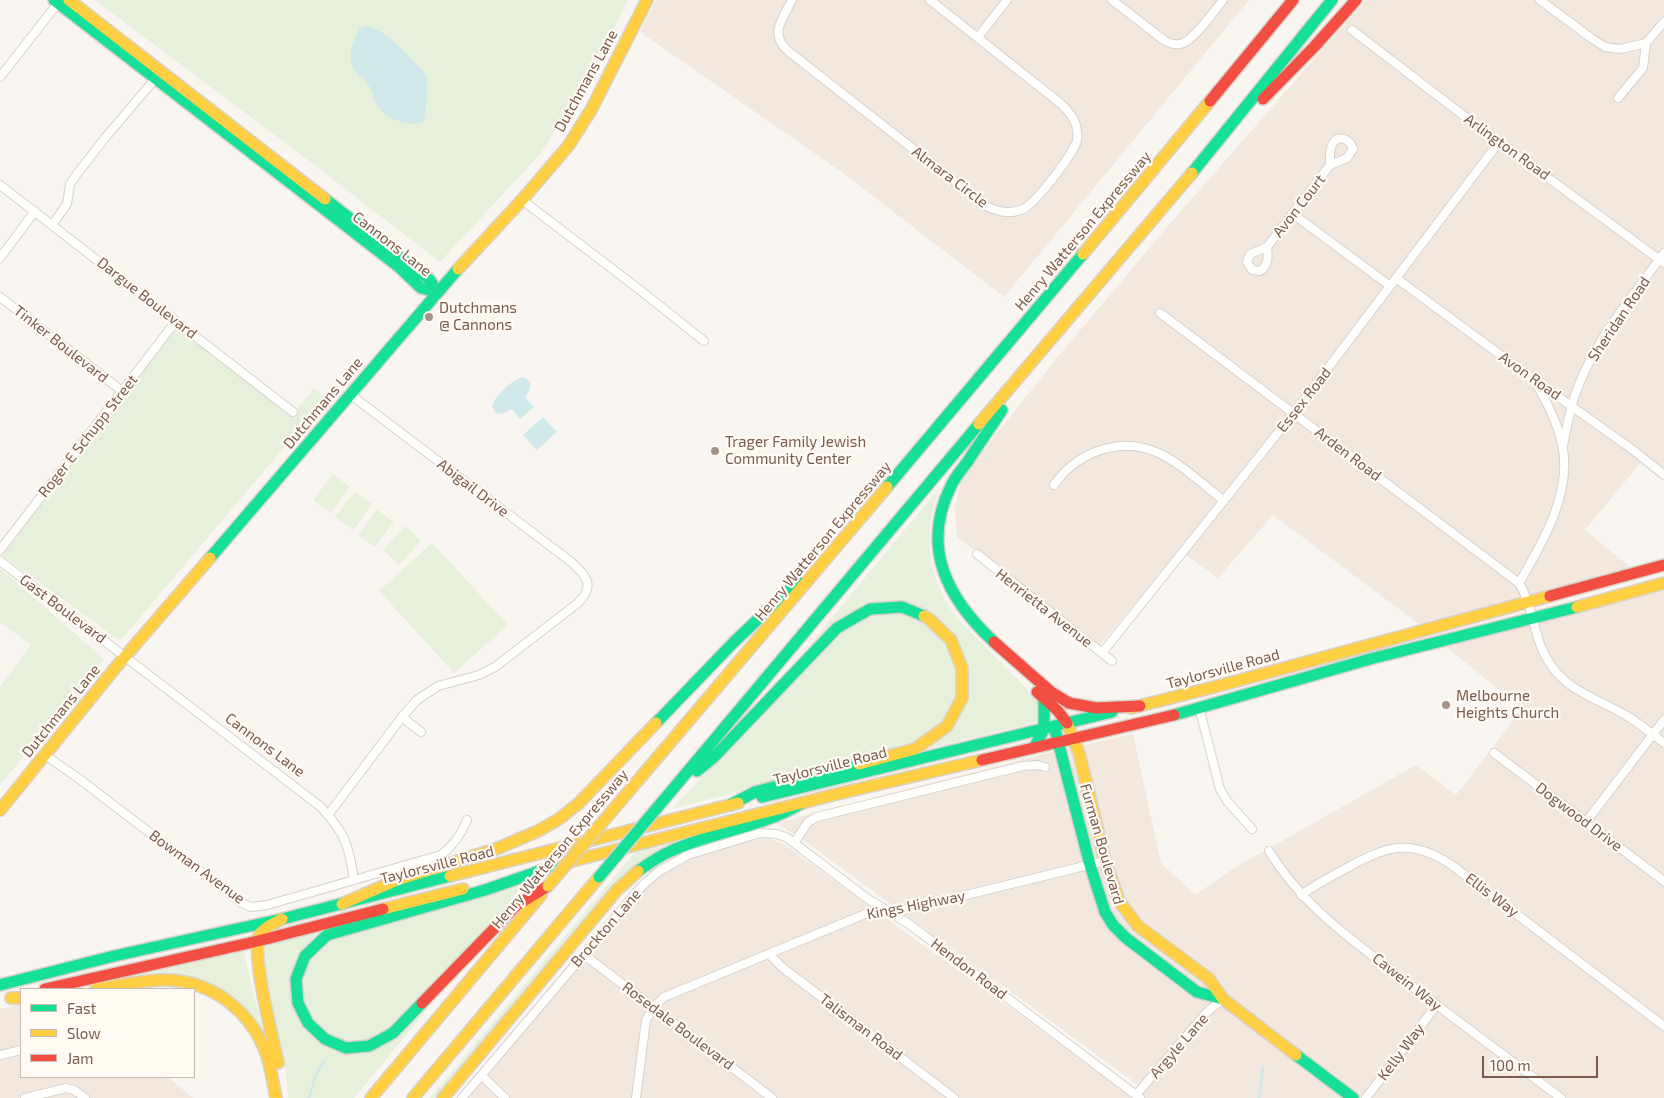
<!DOCTYPE html>
<html>
<head>
<meta charset="utf-8">
<style>
	body { margin:0 }
	#map { position:relative; width:1664px; height:1098px; overflow:hidden; background:#f9f5f0; font-family:"Exo 2",sans-serif }
	canvas { display:block }
	.legend { position:absolute; left:20px; top:988px; width:175px; height:90px; box-sizing:border-box; background:#fffaf3; border:1px solid #cabbb1; margin:0; padding:6px 9px; list-style:none; font-size:15px; color:#7a5c4d }
	.legend li { display:flex; align-items:center; gap:10px; height:25px }
	.legend b { width:25px; border:1px solid #cabbb1 }
	.scale { position:absolute; left:1482px; top:1056px; width:116px; height:22px; box-sizing:border-box; border:2px solid #7a5c4d; border-top:0; padding-left:6px; font-size:15px; line-height:18px; white-space:nowrap; color:#7a5c4d; -webkit-text-stroke:4px #fffaf3; paint-order:stroke }
</style>
</head>
<body>
<div id="map">
<canvas width="1664" height="1098"></canvas>
<ul class="legend">
<li><b style="height:6px;background:#16e098"></b>Fast</li>
<li><b style="height:6px;background:#ffcf43"></b>Slow</li>
<li><b style="height:6px;background:#f24e42"></b>Jam</li>
</ul>
<div class="scale">100 m</div>
</div>
<script>
const g = document.querySelector('canvas').getContext('2d');
g.lineJoin = 'round';
function paint(path, color) { g.fillStyle = color; g.fill(path, 'evenodd'); }
function trace(path, color, width, dash) { g.strokeStyle = color; g.lineWidth = width; g.lineCap = dash ? 'butt' : 'round'; g.setLineDash(dash || []); g.stroke(path); }
function write(font, color, halo, rows, align = 'center') {
  g.font = font + ' "Exo 2",sans-serif'; g.lineWidth = 4.5; g.setLineDash([]); g.textBaseline = 'middle'; g.strokeStyle = halo; g.fillStyle = color; for (const [text, x, y, turn = 0] of rows) {
    g.save(); g.translate(x, y); g.rotate((+turn || 0) * Math.PI / 180); g.textAlign = isNaN(turn) ? turn : align; if (halo) g.strokeText(text, 0, 0); g.fillText(text, 0, 0); g.restore();
  }
}
paint(new Path2D(`
	M656,0H1249L1004,297L843,173L640,32Z
	M1366,0H1664V471L1646,456L1585,530L1631,568L1419,624L1273,515L1218,578L1179,550L1100,645L957,537L955,507L962,477L1061,353L1174,219ZM1444,207L1451,213L1344,353L1338,348Z
	M1664,586V1098H468L637,897L661,873L683,860L739,843L768,838L785,845L1130,1095L1138,1085L806,842L778,824L806,815L1044,754L1133,734L1161,863L1195,895L1236,867L1416,765L1456,795L1522,709L1444,645Z
	M21,1004V1077H168L193,1098H0V1009Z`), '#f2e8de');
paint(new Path2D(`
	M95,0H628L594,67L541,153L440,262L300,154Z
	M180,329L181,330L185,329L294,413L314,388L326,398L120,641L0,554L172,332Z
	M333,474L350,487L331,513L313,500Z
	M939,489C938,498 932,509 931,518C925,554 935,588 956,617L1035,697L1038,702L1041,721L930,748L929,747L952,727L961,647L892,602L799,660L824,627Z
	M355,492L372,504L353,530L335,517Z
	M377,510L394,522L375,547L358,535Z
	M405,526L421,541L399,565L383,550Z
	M432,543L508,625L454,673L379,591Z
	M0,569L2,570L104,659L0,785V687L31,645L0,622Z
	M891,611L926,621L954,656L957,694L947,718L913,745L672,809L831,641L862,617Z
	M671,844L665,847L437,1098H430L635,852Z
	M530,882L387,1032L373,1039L349,1042L318,1029L300,991L306,962L328,940Z
	M314,933L316,937L293,1004L349,1052L432,1002L412,1028L354,1098H288L286,1073L261,946Z
	M243,950L263,1032L246,1011L152,975V973Z`), '#e7f0db');
paint(new Path2D(`
	M367,26C386,31 403,49 416,64C420,68 425,71 426,76C429,82 426,116 423,122C407,127 385,119 376,104C373,98 373,91 369,86C362,77 353,73 351,61C349,50 355,38 360,28Z
	M523,377C535,382 530,390 525,397L534,407L520,419L512,409L503,414L496,413L492,406C494,397 514,378 523,377Z
	M543,417L557,432L537,450L523,435Z`), '#d0e8ea');
trace(new Path2D(`
	M309,1098L316,1074L324,1061
	M1259,1098L1263,1067`), '#d0e8ea', 2.5);
const street = new Path2D(`
	M792,0C782,20 769,34 788,51L986,206C998,212 1010,215 1023,209C1035,204 1068,160 1074,147C1077,143 1078,137 1077,132C1077,120 1069,111 1060,103L930,0
	M1112,0L1165,41C1169,43 1174,45 1180,44C1193,42 1214,11 1223,0
	M1540,0L1591,38L1605,47L1620,49L1646,43L1664,22
	M1352,30L1468,119L1664,263
	M978,37L1007,0
	M0,77L58,3
	M1618,98L1643,68L1646,43
	M0,185L293,412
	M522,200L640,290L704,341
	M1293,214L1390,286
	M52,225L67,204L70,184L77,174L105,138L155,79
	M1267,247C1268,257 1269,265 1260,271L1252,270L1247,262L1250,254L1267,247L1330,165L1347,158L1353,149C1350,139 1338,133 1332,145C1329,151 1330,158 1330,165
	M0,258L35,211
	M1396,278L1529,376L1633,450L1664,475
	M0,297L122,391
	M1160,313L1519,583C1534,607 1533,638 1549,662C1566,691 1599,699 1627,716C1640,724 1652,734 1664,743
	M1563,446C1566,430 1569,414 1574,398C1591,345 1631,298 1664,253
	M1054,485C1076,453 1119,436 1156,452C1177,460 1206,487 1224,501
	M0,550L176,321
	M977,554L1112,661
	M0,561L321,807C345,833 349,845 354,880
	M1519,583C1542,544 1573,492 1562,444C1557,421 1546,401 1535,381
	M1102,653L1300,405L1499,142
	M1199,707L1220,789L1227,801L1252,829
	M402,717L421,732
	M1494,753L1664,881
	M45,755L78,778L242,903L251,907L267,905L441,855C454,845 461,835 467,820
	M328,815L402,717L417,700L438,686L479,675L495,667L578,603C596,585 586,575 570,561L351,395
	M1586,822L1664,720
	M794,843L808,822L817,817L1023,766L1038,765L1045,767
	M1269,851C1303,906 1346,935 1396,974C1451,1016 1506,1057 1561,1098
	M1301,895C1315,885 1330,877 1345,869C1386,846 1411,837 1453,866L1664,1026
	M583,954L772,1098
	M769,954L783,968L816,993L954,1098
	M0,1055L21,1050
	M482,1076L505,1098
	M1136,1095L1206,1013L1223,999
	M25,1098L66,1088L74,1090L85,1098
	M462,1098L642,886L658,872L688,855L760,833L776,834L786,837L868,899L909,924L1140,1098
	M636,1098L646,1020L654,1007L664,997L875,910L888,912L909,909L1105,861
	M1366,1098L1436,1006`);
const fast = new Path2D(`
	M54,0L399,267L421,288L437,292
	M1192,173L1332,0
	M325,199L430,280L437,292
	M887,487L1083,254
	M210,558L458,269
	M994,642C948,599 920,548 951,486C955,477 962,469 968,461C979,444 991,427 1002,410
	M1174,715L1370,659L1577,607
	M656,723L734,642L798,581
	M1054,726L1090,865L1105,912L1113,925L1126,938L1197,992L1223,999
	M1035,746L1044,729V699
	M697,771L714,757L837,628L870,609L902,607L924,616
	M762,797L1112,712
	M730,805L755,792L859,764
	M657,808L979,424
	M638,871C648,864 659,856 671,851C714,831 761,828 802,803
	M0,985L114,956L282,919L450,876
	M422,1003L393,1033L369,1046L346,1048L325,1039L308,1023L298,1003L296,979L305,956L327,935L485,890L554,866
	M1296,1055L1353,1098`);
const slow = new Path2D(`
	M69,0L325,199
	M1083,254L1210,101
	M458,269L522,200L569,145L591,110L647,0
	M979,424L1192,173
	M1577,607L1664,583
	M1131,708L1222,685L1550,596
	M1067,723L1079,753L1105,861L1119,901L1138,926L1209,979L1223,999L1296,1055
	M859,764L915,749L947,726L962,698V668L951,640L929,619L924,616
	M0,810L116,667L210,558
	M607,817L887,487
	M564,863L837,794L982,760
	M450,876L738,803
	M342,904L397,880L496,849L538,831L559,819L579,803L656,723
	M383,909L463,889
	M96,989C118,986 142,980 164,980C211,980 250,1010 266,1053C271,1067 273,1083 276,1098
	M11,998H21
	M278,1063C273,1039 250,952 260,934C264,927 275,923 282,919
	M371,1098L541,895
	M413,1098L599,877
	M443,1098L617,890L638,871`);
const jam = new Path2D(`
	M1263,99L1314,47L1356,0
	M1210,101L1293,0
	M1550,596L1664,565
	M994,642L1051,692L1069,703L1096,708L1140,706
	M1037,692L1058,711L1067,723
	M982,760L1174,715
	M45,989L258,941L383,909
	M422,1003L517,905L548,886`);
trace(street, '#d7d1cb', 10);
trace(fast, '#d9d2cb', 14);
trace(slow, '#d9d2cb', 14);
trace(jam, '#d9d2cb', 14);
trace(street, '#fefefd', 8);
trace(fast, '#16e098', 11);
trace(slow, '#ffcf43', 11);
trace(jam, '#f24e42', 11);
const fastBridge = new Path2D(`
	M599,877L657,808`);
const slowBridge = new Path2D(`
	M548,886L607,817`);
trace(fastBridge, '#dad1cc', 14, []);
trace(slowBridge, '#dad1cc', 14, []);
trace(fastBridge, '#16e098', 11);
trace(slowBridge, '#ffcf43', 11);
for (const [x, y, r, color] of [
	[429,317,5,"#a69286"],
	[715,451,5,"#a69286"],
	[1446,705,5,"#a69286"]
]) { const dot = new Path2D(); dot.arc(x, y, r, 0, 2 * Math.PI); g.fillStyle = color; g.fill(dot); trace(dot, '#fffaf3', 2); }
write('15px', '#7a5c4d', '#fffaf3', [
	["Dutchmans Lane",586,81,-61],
	["Arlington Road",1507,147,36],
	["Almara Circle",950,177,37],
	["Avon Court",1299,206,-52],
	["Henry Watterson Expressway",1083,231,-50],
	["Cannons Lane",392,244,38],
	["Dargue Boulevard",147,298,38],
	["Sheridan Road",1619,319,-56],
	["Tinker Boulevard",61,344,38],
	["Avon Road",1530,376,35],
	["Essex Road",1304,400,-52],
	["Dutchmans Lane",323,403,-50],
	["Roger E Schupp Street",88,436,-52],
	["Arden Road",1348,454,37],
	["Abigail Drive",473,488,37],
	["Henry Watterson Expressway",823,541,-50],
	["Henrietta Avenue",1044,608,38],
	["Gast Boulevard",63,609,37],
	["Taylorsville Road",1223,669,-15],
	["Dutchmans Lane",61,711,-51],
	["Cannons Lane",265,745,37],
	["Taylorsville Road",830,766,-14],
	["Dogwood Drive",1579,817,37],
	["Furman Boulevard",1102,844,74],
	["Henry Watterson Expressway",560,849,-50],
	["Taylorsville Road",437,865,-14],
	["Bowman Avenue",197,867,36],
	["Ellis Way",1492,895,37],
	["Kings Highway",916,905,-11],
	["Brockton Lane",606,928,-49],
	["Hendon Road",969,969,37],
	["Cawein Way",1407,982,38],
	["Rosedale Boulevard",678,1026,37],
	["Talisman Road",861,1027,37],
	["Argyle Lane",1179,1046,-49],
	["Kelly Way",1401,1052,-53]
]);
write('15px', '#7a5c4d', '#fffaf3', [
	["Dutchmans",439,308],
	["@ Cannons",439,325],
	["Trager Family Jewish",725,442],
	["Community Center",725,459],
	["Melbourne",1456,696],
	["Heights Church",1456,713]
], 'left');
</script>
</body>
</html>
